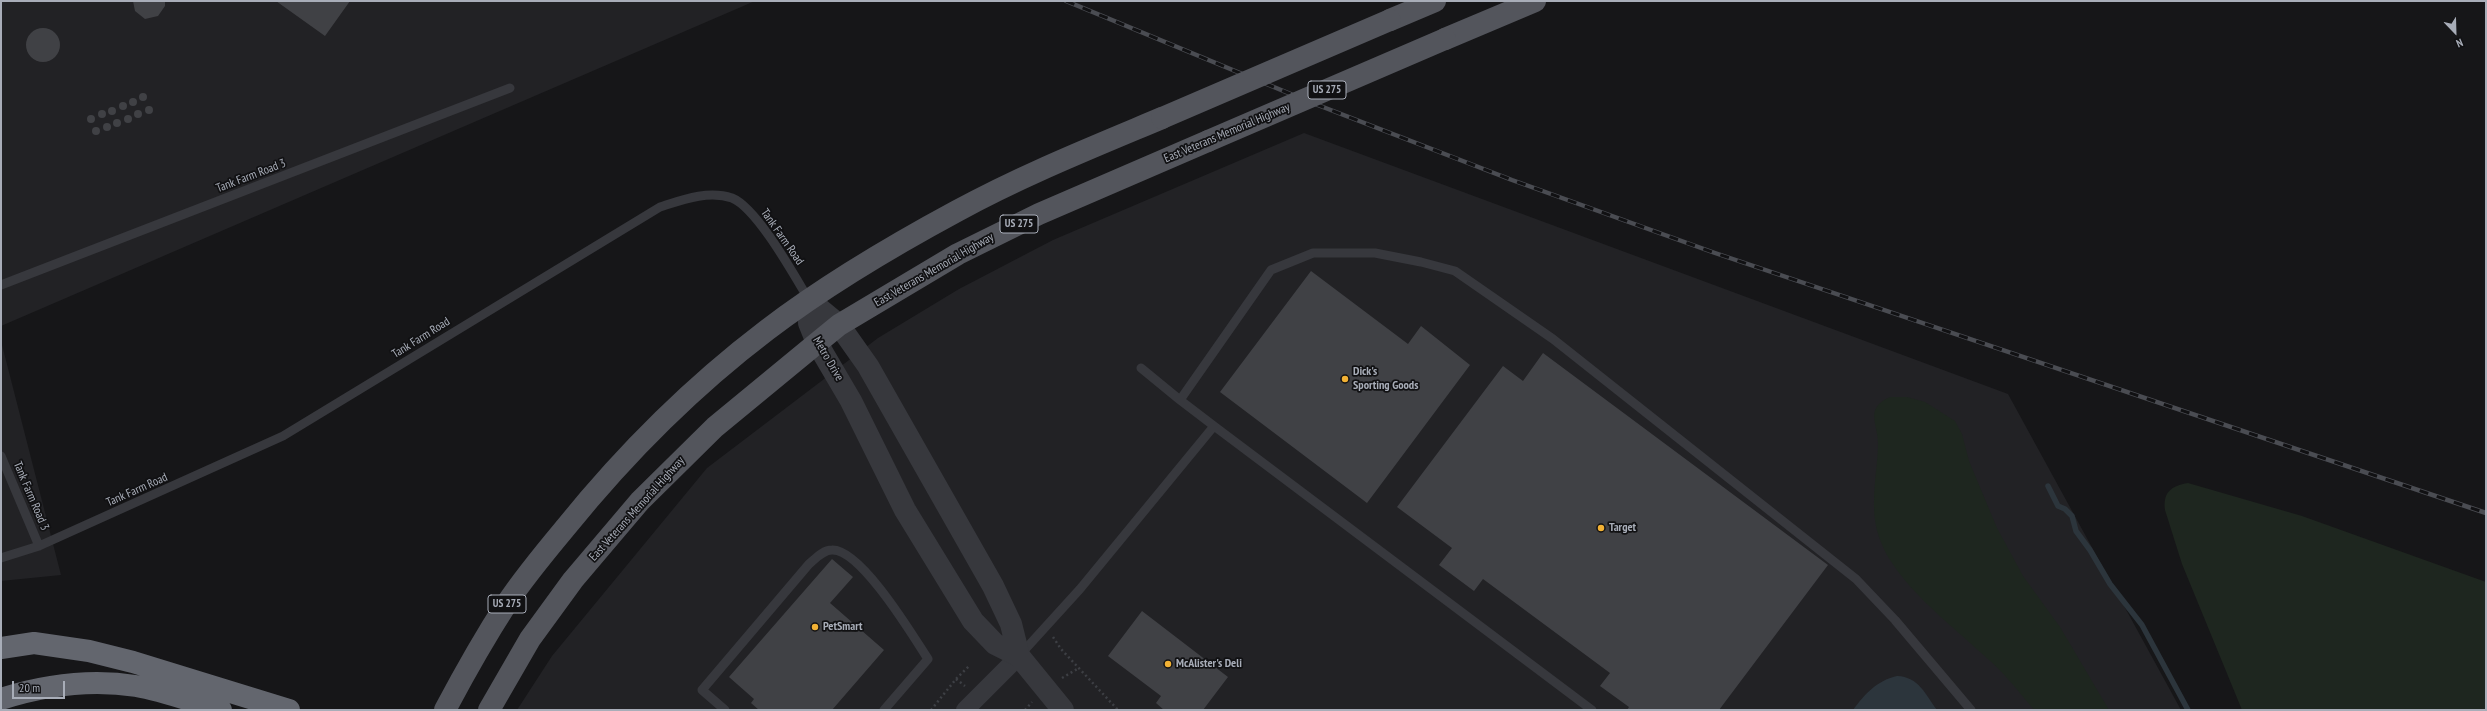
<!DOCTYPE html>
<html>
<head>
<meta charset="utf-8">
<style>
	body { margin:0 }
	#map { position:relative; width:2487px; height:711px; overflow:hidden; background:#161618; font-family:"PT Sans Narrow",sans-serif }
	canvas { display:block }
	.frame { position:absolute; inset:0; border:2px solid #a8adb8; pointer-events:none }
	.north { position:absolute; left:2435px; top:12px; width:40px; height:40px; -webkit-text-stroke:3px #111113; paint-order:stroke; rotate:157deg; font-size:11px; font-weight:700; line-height:16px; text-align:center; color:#a8adb8 }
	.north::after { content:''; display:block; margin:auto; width:14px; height:18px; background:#a8adb8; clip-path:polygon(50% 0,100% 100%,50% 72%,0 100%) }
	.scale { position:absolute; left:12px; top:681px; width:53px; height:18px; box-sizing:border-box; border:2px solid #a8adb8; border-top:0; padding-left:5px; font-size:12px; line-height:14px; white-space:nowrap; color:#a8adb8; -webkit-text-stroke:3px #111113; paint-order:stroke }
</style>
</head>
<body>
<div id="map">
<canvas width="2487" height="711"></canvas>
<div class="frame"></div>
<div class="north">N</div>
<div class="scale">20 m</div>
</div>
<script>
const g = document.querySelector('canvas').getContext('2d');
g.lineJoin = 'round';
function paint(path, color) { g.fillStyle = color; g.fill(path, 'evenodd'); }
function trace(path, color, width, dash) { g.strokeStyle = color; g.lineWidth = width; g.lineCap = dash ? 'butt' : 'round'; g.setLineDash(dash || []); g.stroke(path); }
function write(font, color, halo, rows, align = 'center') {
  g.font = font + ' "PT Sans Narrow",sans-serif'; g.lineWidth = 3.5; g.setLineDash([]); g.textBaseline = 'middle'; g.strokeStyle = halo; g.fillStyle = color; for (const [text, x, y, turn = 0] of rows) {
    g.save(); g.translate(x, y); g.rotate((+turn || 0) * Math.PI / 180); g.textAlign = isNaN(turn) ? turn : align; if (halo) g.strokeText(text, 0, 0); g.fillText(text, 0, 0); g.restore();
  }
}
paint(new Path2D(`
	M1,1H755L1,326Z
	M1304,133L2008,394L2181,710H517L552,656L707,468L878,338L959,289L1053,240Z
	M1,341L61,575L1,581Z`), '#222225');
paint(new Path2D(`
	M1890,397H1907L1925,402L1955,421L1962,434L1969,461L1997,528L2023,576L2060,627L2109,710H2034C2020,693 2006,675 1989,660C1954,627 1894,583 1879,537C1869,507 1877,476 1878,446C1879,424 1863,409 1890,397Z
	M2188,483L2302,516L2486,582V710H2242L2182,564L2165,510C2163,492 2171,486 2188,483Z`), '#1e261f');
paint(new Path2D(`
	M1897,676C1919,677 1925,694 1937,710H1853C1865,694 1876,681 1897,676Z`), '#2c353c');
trace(new Path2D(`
	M2048,486L2058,506L2065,509L2072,516L2076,531L2090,550L2110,584L2142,625L2188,710`), '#2c353c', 5.5);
paint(new Path2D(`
	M133,1H165V6L158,16L145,19L135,11Z
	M276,1H350L325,36Z
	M26 45a17 17 0 1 1 34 0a17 17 0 1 1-34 0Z
	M139 97a4 4 0 1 1 8 0a4 4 0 1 1-8 0Z
	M129 102a4 4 0 1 1 8 0a4 4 0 1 1-8 0Z
	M119 106a4 4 0 1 1 8 0a4 4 0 1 1-8 0Z
	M145 110a4 4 0 1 1 8 0a4 4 0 1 1-8 0Z
	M108 111a4 4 0 1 1 8 0a4 4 0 1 1-8 0Z
	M134 114a4 4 0 1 1 8 0a4 4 0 1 1-8 0Z
	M98 114a4 4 0 1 1 8 0a4 4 0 1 1-8 0Z
	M87 119a4 4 0 1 1 8 0a4 4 0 1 1-8 0Z
	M124 119a4 4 0 1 1 8 0a4 4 0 1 1-8 0Z
	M113 123a4 4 0 1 1 8 0a4 4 0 1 1-8 0Z
	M103 127a4 4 0 1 1 8 0a4 4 0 1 1-8 0Z
	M92 131a4 4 0 1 1 8 0a4 4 0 1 1-8 0Z
	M1311,271L1408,344L1421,326L1470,365L1367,503L1220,392Z
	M1543,353L1828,565L1719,710H1627L1629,707L1600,686L1610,673L1483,579L1474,591L1439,565L1452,548L1397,507L1503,366L1523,381Z
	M832,559L853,577L830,603L884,650L832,710H759L751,703L754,699L729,677Z
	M1142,611L1228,677L1203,710H1164L1156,703L1161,696L1108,656Z`), '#404145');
trace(new Path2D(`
	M1053,637L1061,649L1118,710
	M1062,678L1079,668
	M956,679L965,686
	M931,710L956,679L970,665
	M1025,710L1032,702`), '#3d3f44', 2.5, [2, 3]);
trace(new Path2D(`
	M1,285L510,88
	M1141,368L1180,400
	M1214,426L1592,710
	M1,456L39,546
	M1,558L39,546L283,436L660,207C682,200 708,190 732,198C757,208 794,275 809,300
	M1020,655L1080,589L1214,426L1180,400L1271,270L1313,253H1375L1421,262L1455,271L1553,339L1856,579L1895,620L1971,710
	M725,710L702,690L809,564C816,558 823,550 832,550C861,549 913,636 928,659L884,710`), '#37383d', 9);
trace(new Path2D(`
	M965,710L1019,656`), '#37383d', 18);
trace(new Path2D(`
	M810,301L839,325L868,366L993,586L1011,624L1019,656L1063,710
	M810,301L809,323L817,343L851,401L905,510L973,621L995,644L1019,656`), '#37383d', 22);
trace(new Path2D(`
	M1390,20L1435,1
	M1445,39L1535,1
	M445,710C464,674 485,637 507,603C525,576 546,551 566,527C625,454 692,387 767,330C826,285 892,246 957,211C1023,175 1093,147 1162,118
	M489,710L530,639L573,580L640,501L715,427L817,343L839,325L958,254L1039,214L1208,141`), '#53555c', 22);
trace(new Path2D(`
	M1,648L34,643L89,651L133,662L289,710
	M1,699C45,685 91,679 136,686C165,691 193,702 221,710`), '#63666e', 22);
const rail = new Path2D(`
	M1066,1L1310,102L1512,180L1715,253L2486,513`);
trace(rail, '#4a4c52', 4.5);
trace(rail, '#111113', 3, [9]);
trace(new Path2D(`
	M1162,118L1390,20
	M1208,141L1445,39`), '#53555c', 22);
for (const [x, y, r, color] of [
	[1345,379,4,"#f2b134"],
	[1601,528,4,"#f2b134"],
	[815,627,4,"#f2b134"],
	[1168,664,4,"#f2b134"]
]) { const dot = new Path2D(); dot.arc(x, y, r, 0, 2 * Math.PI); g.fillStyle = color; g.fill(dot); trace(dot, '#111113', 1.5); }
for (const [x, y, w] of [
	[1327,90,38],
	[1019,224,38],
	[507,604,38]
]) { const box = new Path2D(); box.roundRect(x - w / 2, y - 9, w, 18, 3); g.fillStyle = '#111113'; g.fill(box); trace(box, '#a8adb8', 1); }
write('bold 11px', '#a8adb8', null, [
	["US 275",1327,90],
	["US 275",1019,224],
	["US 275",507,604]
]);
write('12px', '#a8adb8', '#111113', [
	["East Veterans Memorial Highway",1227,133,-23],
	["Tank Farm Road 3",251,176,-21],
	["Tank Farm Road",782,237,55],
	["East Veterans Memorial Highway",934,270,-30],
	["Tank Farm Road",421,338,-32],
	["Metro Drive",828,359,60],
	["Tank Farm Road",137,490,-24],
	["Tank Farm Road 3",31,496,67],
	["East Veterans Memorial Highway",637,509,-48]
]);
write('bold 12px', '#a8adb8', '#111113', [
	["Dick's",1353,372],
	["Sporting Goods",1353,386],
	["Target",1609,528],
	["PetSmart",823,627],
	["McAlister's Deli",1176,664]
], 'left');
</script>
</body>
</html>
